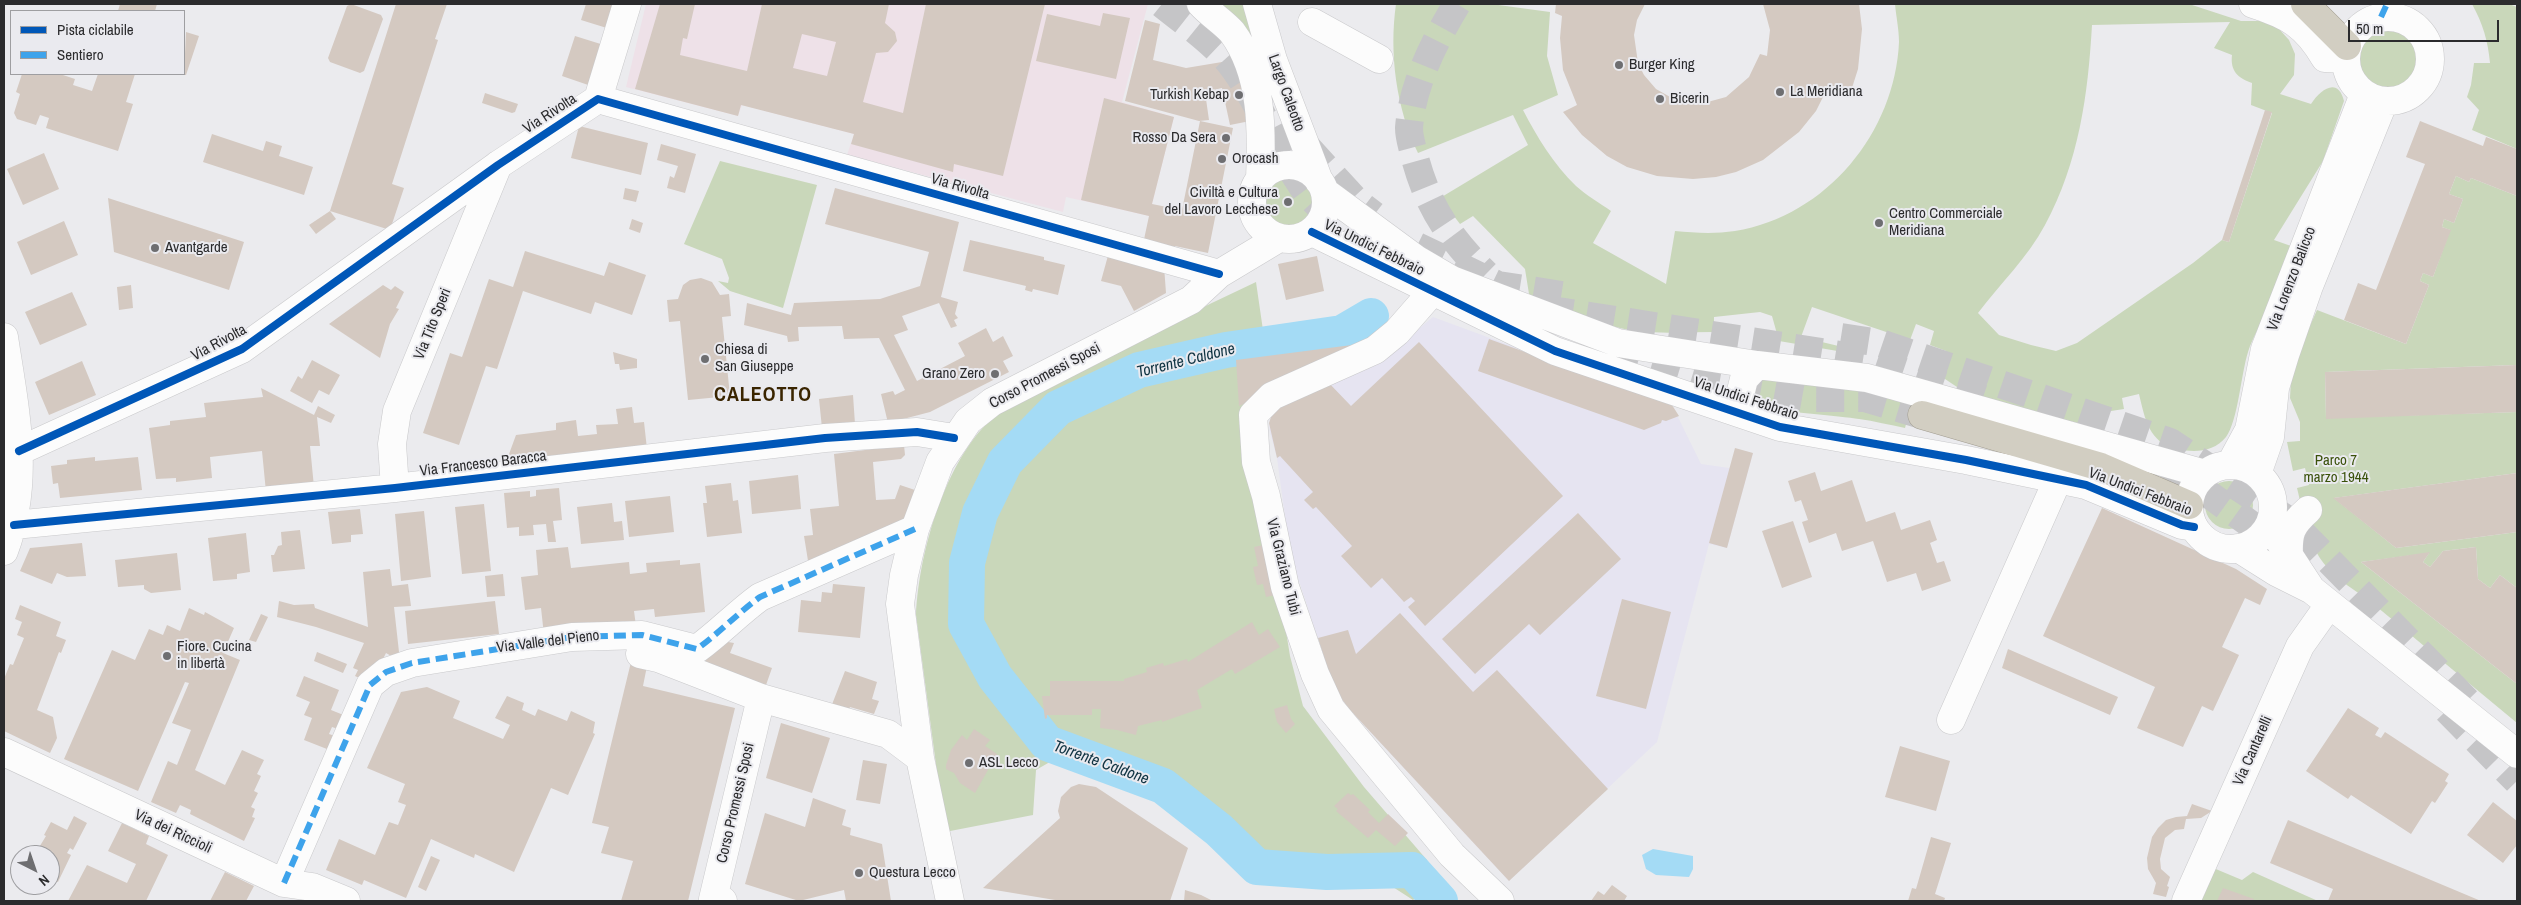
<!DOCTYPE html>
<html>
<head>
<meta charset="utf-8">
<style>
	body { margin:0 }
	#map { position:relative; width:2521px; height:905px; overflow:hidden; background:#ebebee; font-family:"Archivo Narrow",sans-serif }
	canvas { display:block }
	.frame { position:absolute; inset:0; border:5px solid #2b2b2d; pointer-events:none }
	.legend { position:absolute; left:10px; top:10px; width:175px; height:65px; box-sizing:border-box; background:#eaeaef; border:1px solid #9e9ea1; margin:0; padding:6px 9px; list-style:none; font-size:15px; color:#2b2b2d }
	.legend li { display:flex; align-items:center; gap:10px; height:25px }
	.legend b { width:25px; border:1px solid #9e9ea1 }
	.north { position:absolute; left:10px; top:845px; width:50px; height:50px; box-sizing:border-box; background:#eaeaef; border:1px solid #9e9ea1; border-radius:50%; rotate:139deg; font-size:14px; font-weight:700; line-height:20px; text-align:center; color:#2b2b2d }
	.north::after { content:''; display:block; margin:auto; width:18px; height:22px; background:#6e6e71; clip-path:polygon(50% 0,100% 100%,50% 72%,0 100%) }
	.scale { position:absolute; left:2348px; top:20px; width:151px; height:22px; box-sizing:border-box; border:2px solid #2b2b2d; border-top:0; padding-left:6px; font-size:15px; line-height:18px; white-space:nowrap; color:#2b2b2d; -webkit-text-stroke:4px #eaeaef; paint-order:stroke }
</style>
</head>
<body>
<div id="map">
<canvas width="2521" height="905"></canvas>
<div class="frame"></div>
<ul class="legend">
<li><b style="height:6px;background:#0057b8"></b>Pista ciclabile</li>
<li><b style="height:6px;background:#3ea3eb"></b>Sentiero</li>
</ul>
<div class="north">N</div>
<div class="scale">50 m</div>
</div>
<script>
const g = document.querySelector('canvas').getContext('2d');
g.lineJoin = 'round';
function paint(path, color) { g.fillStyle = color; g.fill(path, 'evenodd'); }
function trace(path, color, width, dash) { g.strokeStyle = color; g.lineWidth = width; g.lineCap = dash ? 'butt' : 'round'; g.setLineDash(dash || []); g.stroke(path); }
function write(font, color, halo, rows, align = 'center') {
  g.font = font + ' "Archivo Narrow",sans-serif'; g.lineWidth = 4; g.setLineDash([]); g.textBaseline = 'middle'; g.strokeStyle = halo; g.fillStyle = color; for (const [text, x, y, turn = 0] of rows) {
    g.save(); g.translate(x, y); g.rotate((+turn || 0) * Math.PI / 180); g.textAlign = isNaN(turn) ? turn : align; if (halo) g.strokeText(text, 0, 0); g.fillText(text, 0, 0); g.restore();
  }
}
paint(new Path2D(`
	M1433,317L1672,405L1701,464L1729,468L1753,453L1727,548L1709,544L1657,742L1509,881L1350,710L1334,689L1290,553L1277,458L1270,432L1269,423L1273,411L1382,359Z`), '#e6e4f1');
paint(new Path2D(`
	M646,4H1148L1122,102L1174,117L1149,216L1066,197L1063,212L847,155L854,134L742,105L738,116L626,87Z`), '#eee1e8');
paint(new Path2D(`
	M1218,4H1243L1256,48Z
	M1396,4H1491L1550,12L1547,56L1558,95L1523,110C1537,137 1554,165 1576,186C1587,196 1600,203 1611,211L1593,243L1666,284L1675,231C1695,233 1715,234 1735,231C1827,216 1895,132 1899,42C1899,29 1896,16 1895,4H2189L2241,21H2266L2279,29L2289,40L2295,54L2294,75L2280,94L2311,104C2320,90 2338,76 2344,101L2323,161L2274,240L2291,246C2283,268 2276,290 2267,311C2261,325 2252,338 2248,352C2241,374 2238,421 2226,437C2214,452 2195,453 2177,449C2149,443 2145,419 2139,394L2122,398L2124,409L2098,413L2077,423L2023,410L1960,389L1930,369L1946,351L1930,345L1934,331L1916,324L1910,340L1812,307L1801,337L1851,349L1855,354L1779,341L1772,316L1760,312L1714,317V332C1688,332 1662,334 1636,331C1602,326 1568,312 1536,301L1529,294L1525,269L1473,216L1460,224L1440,198L1528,145L1513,115L1418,153C1396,108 1389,53 1396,4ZM2230,22L2214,48L2232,55C2230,71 2238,78 2252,83L2251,105L2272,113L2229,242L2222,240L2193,263L2077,343L2056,351L2031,345L1999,335L1978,313C2000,284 2028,257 2045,225C2079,162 2088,95 2092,25Z
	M2472,4H2509L2517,7V149L2472,130L2479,110L2467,97L2471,85L2474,63H2490C2488,41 2483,24 2472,4Z
	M2357 59a30 30 0 1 1 60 0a30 30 0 1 1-60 0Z
	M720,161L817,185L783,308L730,291L718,281L728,283L729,278L722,259L684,244Z
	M1258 202a28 28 0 1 1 56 0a28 28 0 1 1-56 0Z
	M2456,176L2469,182L2471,178L2517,196V365L2325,372L2326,418L2517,412V473L2334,498L2396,548L2517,532V588L2500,575L2490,588L2478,579L2476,547L2443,551L2430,567L2423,562L2429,553L2361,562L2517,684V723L2365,597C2312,564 2311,546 2297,488L2309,485L2305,468L2293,471L2287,442L2300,441V422L2290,398L2291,380L2297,355L2317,310L2406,344L2429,285L2420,281L2423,273L2433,277L2450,230L2442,227L2444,219L2454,223L2463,199L2449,194Z
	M1256,282L1265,344L1259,407L1280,594L1290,656L1303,706L1364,787L1427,860L1435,882L1413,900L1379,878H1271L1245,869L1237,861L1219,830L1163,786L1105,764L1055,759L1036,770L1033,815L945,832L916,615C919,550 947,451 1002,410C1021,396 1057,382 1079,370C1138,340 1196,310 1256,282Z
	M1764,378L1849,386L1912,402L1905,428C1890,425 1874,421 1859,419C1842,416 1774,412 1764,405C1753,398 1758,386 1764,378Z
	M2205 505a24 24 0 1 1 48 0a24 24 0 1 1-48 0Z
	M2211,867L2242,880L2253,872L2318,901H2199Z`), '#c9d7ba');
paint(new Path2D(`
	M1653,849L1693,856V869L1689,877L1656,875L1646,869L1642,855Z`), '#a4dbf5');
trace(new Path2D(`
	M1371,316L1342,333L1226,350L1139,370L1058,408L1005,462L980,513L967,563L966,624L995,677L1047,743L1163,786L1219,830L1257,867L1327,872L1412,870L1440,901`), '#a4dbf5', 36);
paint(new Path2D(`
	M120,4H157L155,11H118Z
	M351,4L381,15L383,19L364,71L360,73L330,62L328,58L347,6Z
	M396,4H447L435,39L438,40L392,184L404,188L390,230L330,211Z
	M586,4H616L610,29L581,20Z
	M660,4H695L687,39L683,38L680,55L747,71L762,4H889L885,23L895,32L897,41L888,52L876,53L863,102L903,113L926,4H1045L1003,176L954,164L953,172L851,144L854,134L741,105L738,116L635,89ZM802,34L836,42L827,76L793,68Z
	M1556,4H1645L1637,20L1634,35L1638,63L1644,75L1656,89L1672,98L1684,102L1704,103L1726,97L1749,77L1760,54L1767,56L1770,30L1763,4H1859L1862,29L1858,69L1851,91L1829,85L1816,111L1799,132L1763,160L1736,172L1716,177L1693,179L1657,176L1627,167L1607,156L1582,135L1563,112L1577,105L1563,70L1560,38L1562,16L1555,13Z
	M1103,13L1130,18L1116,79L1036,61L1047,14L1100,26Z
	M1145,20L1160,24L1153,60L1186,68L1222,62L1224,69L1238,66L1250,121L1230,125L1222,88L1205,92L1209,120L1199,121L1125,101Z
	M186,32L199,36L186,75H184Z
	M575,36L607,46L594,87L562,76Z
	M22,74H60L75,79L73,85L92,91L98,74H135L126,102L133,104L118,151L46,128L49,118L40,115L36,125L17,119L14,113L20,94L16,92Z
	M485,93L518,104L515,112L512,113L482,103Z
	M1104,98L1174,117L1152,204L1182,210L1200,121L1233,128L1208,253L1175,246L1173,251L1143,244L1149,216L1081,200Z
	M2265,110L2272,112L2229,242L2222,240Z
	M2420,121L2483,146L2486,137L2517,149V196L2471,178L2469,182L2456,176L2449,194L2463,199L2454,223L2444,219L2442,227L2451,230L2433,277L2423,273L2420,281L2429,285L2406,344L2344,320L2358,283L2376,290L2425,164L2406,157Z
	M579,126L648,143L641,175L571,158Z
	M212,134L263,151L266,141L282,146L279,156L313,167L304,195L203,162Z
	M661,144L696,154L685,193L667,188L670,176L674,178L678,166L657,160Z
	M44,153L59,189L23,205L7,169Z
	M625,188L639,191L636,202L623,199Z
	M835,188L959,222L941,297L958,302L955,314L958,318L954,320L957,326L951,328L939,303L902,316L908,330L894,335L917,381L965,356L958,343L986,328L993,342L1003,336L1013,356L1003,361L1009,372L930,412L888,423L881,394L893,391L895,395L905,390L879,338L844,339L842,326L798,327L799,341L788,342L787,336L744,325L747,303L791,315L794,303L880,299L920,286L929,252L825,224Z
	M108,198L244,242L229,290L114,252Z
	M330,211L336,219L316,234L309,225Z
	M632,219L643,223L640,233L629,229Z
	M64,221L78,255L31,275L17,242Z
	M970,240L1044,257V260L1065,265L1058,295L1033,289L1032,292L1025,290L1026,286L963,271Z
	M525,251L604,276L609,262L646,275L632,315L595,302L591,314L523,291L497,369L486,366L459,445L423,433L450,353L462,357L489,279L513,287Z
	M1109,252L1164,266L1166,293L1134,311L1121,286L1101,281Z
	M1317,256L1324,291L1286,300L1278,264Z
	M701,278L712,282L720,295L729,294L731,316L722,317L730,396L688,400L680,321L669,322L667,300L678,299L683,285L690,280Z
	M131,285L133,308L119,310L117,287Z
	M383,285L391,290L395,286L404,292L396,308L399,309L390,324L380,358L329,324Z
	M72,292L87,325L40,345L25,312Z
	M1489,339L1672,405L1679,416L1666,421L1662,420L1661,423L1644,430L1478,371Z
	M1419,342L1563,496L1425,626L1408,607L1415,601L1411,597L1404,602L1382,578L1371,588L1341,556L1352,546L1316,507L1313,509L1304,500L1313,492L1280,456L1277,458L1269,423L1273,411L1327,381L1351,406Z
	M1352,345L1355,352L1239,406L1236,360Z
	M613,352L637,359V368L620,370L619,364H615Z
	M312,360L340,375L329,395L319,390L312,403L290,391L298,376L302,379Z
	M82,361L96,395L49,415L35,382Z
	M2517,365V412L2326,419L2325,372Z
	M261,388L314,415L318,406L335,415L331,423L317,417L320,446H310L314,487L266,492L262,451L210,457L212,478L176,482V478L156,479L149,428L170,425V421L206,417L204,403L263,397Z
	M853,395L855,424L822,428L819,399Z
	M632,407L634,423L644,422L647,449L505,465L516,435L556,430V423L576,420L578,436L597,434L596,425L618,424L616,409Z
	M904,445L905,455L901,459L873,462L876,500L895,499L900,485L915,490L901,529L809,567L804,536L813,535L810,509L839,506L834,454Z
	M1735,448L1753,453L1727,548L1709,543Z
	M95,457V461L138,457L142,490L60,498L58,483L53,484L51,466L67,464V460Z
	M1815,472L1821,491L1852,480L1866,522L1895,512L1901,530L1930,520L1937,540L1930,543L1937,563L1944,561L1951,581L1922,591L1916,573L1887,582L1873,541L1842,551L1836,533L1809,543L1802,522L1808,520L1801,500L1795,502L1788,481Z
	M2517,473V532L2396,548L2333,498Z
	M798,475L801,509L752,514L749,481Z
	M731,483L733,501L738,500L742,533L707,537L703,503H707L705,486Z
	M559,488L562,520L553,521L556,542H548L546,524L533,525L534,535L519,536V527L507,528L504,493L530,491V497L536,496V490Z
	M670,496L674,532L629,537L625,501Z
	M612,503L614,522L622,521L624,540L581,544L577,507Z
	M484,504L491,571L462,574L455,507Z
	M2102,508L2236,569L2267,589L2260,605L2245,598L2222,647L2239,655L2213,711L2202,706L2183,747L2137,728L2155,687L2043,636Z
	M360,509L363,534L351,535V542L332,544L328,512Z
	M424,511L431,577L401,581L395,514Z
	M1578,513L1621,559L1540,635L1529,624L1475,674L1442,639Z
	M1793,521L1812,577L1782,588L1762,531Z
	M300,530L305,569L273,572L271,555H274L278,546L282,545L281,532Z
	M246,533L250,572L237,574V579L213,581L208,538Z
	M82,543L86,576L67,577L57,573L52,584L20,571L30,548Z
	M1268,544L1280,594L1266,597L1263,584L1257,585L1253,567L1258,566L1254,547Z
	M568,547L571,568L629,562L630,574L647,572L646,563L680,560V565L700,563L705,612L655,617L654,609L634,611L636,626L544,635L541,608L525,610L521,577L538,575L536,550Z
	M2476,547L2478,579L2490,588L2500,575L2517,588V684L2361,562L2430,552L2423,562L2430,567L2443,551Z
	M177,553L181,590L151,593L144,589V585L118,587L115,560Z
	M390,569L392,586L408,584L411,606L394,607L400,661L386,653L379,667L368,682L355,676L358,670L353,668L364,643L316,627L277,617L279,601L294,605L314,604L315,608L368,627L363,572Z
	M503,574L505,596L487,597L485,576Z
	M833,584L865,587L860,638L798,632L801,600L821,602L822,592L832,593Z
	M1622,599L1671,612L1646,709L1596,696Z
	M495,601L499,634L408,644L405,611Z
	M20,605L61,622L56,636L66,640L61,653L59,652L37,710L53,717L57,738L50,753L4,731V679L10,664L13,665L24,638L17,635L22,622L15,619Z
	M189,608L204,615L205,612L234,628L223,653L240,660L195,770L225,785L242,750L264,760L257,774L261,776L254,791L258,793L251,807L255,809L252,817L255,818L244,841L190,814L191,810L180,805L176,813L151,802L168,761L177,765L191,730L172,723L189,683L185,682L138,791L64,759L112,650L135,660L149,629L163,635L167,625L180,631Z
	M1400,613L1473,692L1497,670L1608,789L1509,881L1350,710L1334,689L1318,638L1348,630L1356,654Z
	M261,614L268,617L256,642L249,640Z
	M1252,622L1259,635L1268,629L1280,647L1235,674L1232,669L1197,690L1202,708L1162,722V720L1138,726L1136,735L1117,730L1100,728L1101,709H1092V715H1047V718L1045,719L1042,696H1050V681H1124V679L1147,672L1146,668L1163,663L1164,666L1187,659L1188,662Z
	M722,641L734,643L730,653L772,668L766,685L695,661Z
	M2008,649L2118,697L2110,715L2002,668Z
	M317,652L347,664L343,673L314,661Z
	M631,662L647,666L643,686L735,708L688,901H621L633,861L601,853L609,827L592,823Z
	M845,671L877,682L872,699L879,701L874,714L850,707L848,712L831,707Z
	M304,676L339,690L331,710L346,716L341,730L332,727L329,734L338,737L332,751L304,740L312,718L304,715L310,702L296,696Z
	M427,687L460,701L453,718L503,739L510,725L495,718L507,696L524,703L522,710L535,716L538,709L567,721L571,711L595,722L593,733L595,734L568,795L551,788L514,872L475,854L474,858L431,839L406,898L364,880L362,885L326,870L339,839L375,855L389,822L398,825L406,805L398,802L405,784L367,768L401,692Z
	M1287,705L1291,719L1295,724L1286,733L1277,722L1274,709Z
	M2348,708L2379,728L2375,735L2381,738L2385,732L2449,774L2445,781L2448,783L2435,803L2432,801L2411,834L2351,795L2348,799L2306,771Z
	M781,723L830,738L812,793L766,778Z
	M974,729L990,740L985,746L997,754L975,793L960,783L954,773L946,769V765L951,750L962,735L967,740Z
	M1900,746L1950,761L1936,811L1885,797Z
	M863,760L887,764L880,804L856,800Z
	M1079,784L1096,787L1188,848L1170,901H1061L983,888L1060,818L1058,811L1061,797L1071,787Z
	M1348,793L1351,795L1353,794L1370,810L1368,812L1379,823L1388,814L1408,833L1395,846L1376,830L1368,838L1336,811L1338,809L1334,806Z
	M813,798L846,810L842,825L851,828L850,835L882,844L891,901H846L844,890L799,901L745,884L765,813L805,827Z
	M2493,802L2517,821V845L2503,863L2467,835Z
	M2192,804L2212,811L2201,818L2186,819L2184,829L2175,830L2165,838L2160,859L2161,869L2170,877L2167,886L2169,887L2166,897L2153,894L2156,883L2148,869L2147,858L2152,837L2158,828L2166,820L2176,817L2187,816Z
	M74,816L87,823L73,850L70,848L67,853L71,855L58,882L50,878V855L35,854L46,836L44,835L51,822L67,830Z
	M2288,820L2481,901H2328L2333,889L2270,863Z
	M122,823L149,836L146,844L168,855L146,901H68L87,865L127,883L136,864L108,851Z
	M1931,837L1951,843L1935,894L1945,898L1944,901H1908L1912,888L1916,889Z
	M431,856L440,860L426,891L418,887Z
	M225,872L254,886L246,901H210Z
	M1612,885L1627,896L1624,901H1591L1598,891L1604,895Z
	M2223,888L2254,899L2253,901H2217Z
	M1185,890L1201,895L1213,901H1184Z`), '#d4c9c1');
trace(new Path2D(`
	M1162,4C1183,21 1217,45 1233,67C1260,104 1276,148 1302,186C1325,219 1365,244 1402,260
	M1457,4C1435,40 1412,85 1409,128C1409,138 1413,149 1415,158C1428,207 1450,239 1486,274
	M1306,146L1357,202L1374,215
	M1417,246L1498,285L1574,297
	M1545,309L1866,359L1984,399
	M1841,337L1880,343L2170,442L2291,522L2472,706
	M1612,351L1710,380L1810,398H1865L1922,415
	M2168,465L2285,549
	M2447,710L2517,781`), '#c5c5c7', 28, [28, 14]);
const minor = new Path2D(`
	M1201,4C1210,14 1223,22 1232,32C1263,74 1262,131 1260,180
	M1257,4L1273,60L1319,181
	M2253,4C2288,15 2306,25 2325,58L2345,59
	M2346 59a42 42 0 1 1 84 0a42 42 0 1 1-84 0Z
	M1312,22L1379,59
	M598,99L627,4
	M1252 202a37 37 0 1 1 74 0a37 37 0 1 1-74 0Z
	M1325,192L1416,259L1452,280L1618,343L1757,365L1867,378L2205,474
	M1312,232L1555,351L1780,427L1966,460L2086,485L2182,525L2194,527
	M1432,292L1397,332L1375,350L1272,396L1253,415L1256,462L1266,496L1285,587L1315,674L1331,709L1452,855L1500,901
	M4,337C15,410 31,480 4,551
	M1736,411L1744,379L1757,365
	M19,451L242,349L498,165L598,99L1219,274
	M2230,465L2249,430L2265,349L2364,94
	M2189 507a42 42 0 1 1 84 0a42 42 0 1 1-84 0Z
	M2257,474L2270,437L2275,388L2285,355L2309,286L2384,101
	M395,488L392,444L397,411L498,165
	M14,525L395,488L825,438L917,432L954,438
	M2269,525L2311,589
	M2238,548L2276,572L2312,590L2517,754
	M2289,555C2288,533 2291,525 2308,510
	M640,654L658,658L761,698L888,734L920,758
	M1951,720L2058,479
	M4,752L284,883L312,887L346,901
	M284,883L370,685L386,672L412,663L572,637L642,635L697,649C719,633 738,613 760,597L915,529
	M723,901L713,899L761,698
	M950,901L920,758L900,604L904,575L915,529L940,462L968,421L992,402L1191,300L1219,274L1279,238
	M2186,901L2300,646L2329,605`);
const highway = new Path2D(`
	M2305,4L2347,46
	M1922,415L2101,467L2189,505`);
trace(minor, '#c9c9cb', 29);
trace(highway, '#a19c90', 29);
trace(minor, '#fcfcfc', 28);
trace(highway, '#d2cec2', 28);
trace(new Path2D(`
	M2381,17L2387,4
	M284,883L370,685L386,672L412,663L572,637L642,635L697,649C719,633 738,613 760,597L915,529`), '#3ea3eb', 6, [12, 6]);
trace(new Path2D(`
	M1312,232L1555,351L1780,427L1966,460L2086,485L2182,525L2194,527
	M19,451L242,349L498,165L598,99L1219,274
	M14,525L395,488L825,438L917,432L954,438`), '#0057b8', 8);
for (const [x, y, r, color] of [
	[1619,65,5,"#6e6e71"],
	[1780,92,5,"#6e6e71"],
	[1239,95,5,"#6e6e71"],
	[1660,99,5,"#6e6e71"],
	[1226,138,5,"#6e6e71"],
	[1222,159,5,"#6e6e71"],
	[1288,202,5,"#6e6e71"],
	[1879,223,5,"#6e6e71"],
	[155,248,5,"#6e6e71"],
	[705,359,5,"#6e6e71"],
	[995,374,5,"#6e6e71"],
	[167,656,5,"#6e6e71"],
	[969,763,5,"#6e6e71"],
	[859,873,5,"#6e6e71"]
]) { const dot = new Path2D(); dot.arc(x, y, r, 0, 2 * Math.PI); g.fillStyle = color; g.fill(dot); trace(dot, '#eaeaef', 2); }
write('15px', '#2b2b2d', '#eaeaef', [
	["Burger King",1629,65],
	["La Meridiana",1790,92],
	["Turkish Kebap",1229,95,"right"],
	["Bicerin",1670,99],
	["Rosso Da Sera",1216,138,"right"],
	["Orocash",1232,159],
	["Civiltà e Cultura",1278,193,"right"],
	["del Lavoro Lecchese",1278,210,"right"],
	["Centro Commerciale",1889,214],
	["Meridiana",1889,231],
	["Avantgarde",165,248],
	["Chiesa di",715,350],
	["San Giuseppe",715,367],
	["Grano Zero",985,374,"right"],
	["Fiore. Cucina",177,647],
	["in libertà",177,664],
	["ASL Lecco",979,763],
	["Questura Lecco",869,873]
], 'left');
write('15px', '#2b2b2d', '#eaeaef', [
	["Largo Caleotto",1286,93,70],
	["Via Rivolta",550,114,-33],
	["Via Rivolta",960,187,16],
	["Via Undici Febbraio",1374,248,26],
	["Via Lorenzo Balicco",2292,279,-69],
	["Via Tito Speri",433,324,-68],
	["Via Rivolta",219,343,-28],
	["Corso Promessi Sposi",1045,376,-28],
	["Via Undici Febbraio",1746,399,18],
	["Via Francesco Baracca",483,464,-7],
	["Via Undici Febbraio",2140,492,21],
	["Via Graziano Tubi",1283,567,76],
	["Via Valle del Pieno",548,642,-7],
	["Via Cantarelli",2253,751,-66],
	["Corso Promessi Sposi",736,803,-77],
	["Via dei Riccioli",173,832,25]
]);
write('15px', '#3a510a', '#eaeaef', [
	["Parco 7",2336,461],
	["marzo 1944",2336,478]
]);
write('italic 16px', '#0f3342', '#eaeaef', [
	["Torrente Caldone",1186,361,-14],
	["Torrente Caldone",1101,763,20]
]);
g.letterSpacing = '1px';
write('bold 20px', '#3a2500', '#eaeaef', [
	["CALEOTTO",763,396]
]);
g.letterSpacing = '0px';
</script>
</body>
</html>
